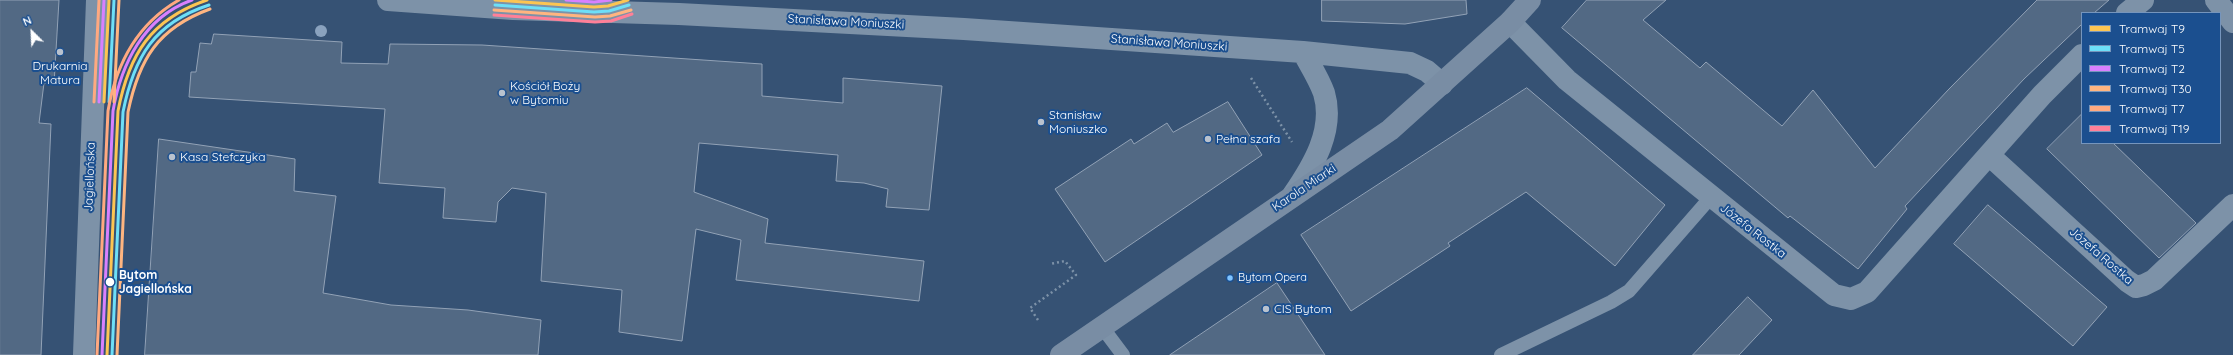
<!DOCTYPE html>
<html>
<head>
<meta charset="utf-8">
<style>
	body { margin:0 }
	#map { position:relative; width:2233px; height:355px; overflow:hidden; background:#365274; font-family:Quicksand,sans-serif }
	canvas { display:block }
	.legend { position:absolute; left:2081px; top:12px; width:140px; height:132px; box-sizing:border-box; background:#1b4f8f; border:1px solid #7695bc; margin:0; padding:5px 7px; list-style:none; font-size:12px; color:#fff }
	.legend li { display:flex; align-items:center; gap:8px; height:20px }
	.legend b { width:20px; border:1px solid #7695bc }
	.north { position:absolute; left:12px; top:12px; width:40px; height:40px; -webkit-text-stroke:3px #1b4f8f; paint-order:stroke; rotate:336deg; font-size:11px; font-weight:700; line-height:16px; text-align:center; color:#fff }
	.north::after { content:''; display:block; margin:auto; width:14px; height:18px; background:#fff; clip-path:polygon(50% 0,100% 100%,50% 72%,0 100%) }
</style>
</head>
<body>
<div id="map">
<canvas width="2233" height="355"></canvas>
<ul class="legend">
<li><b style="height:5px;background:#fcc553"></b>Tramwaj T9</li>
<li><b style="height:5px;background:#6ddff8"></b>Tramwaj T5</li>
<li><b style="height:5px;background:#d880ff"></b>Tramwaj T2</li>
<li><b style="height:5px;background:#ffb580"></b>Tramwaj T30</li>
<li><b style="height:5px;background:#ffa980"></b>Tramwaj T7</li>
<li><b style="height:5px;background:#ff8098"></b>Tramwaj T19</li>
</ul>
<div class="north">N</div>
</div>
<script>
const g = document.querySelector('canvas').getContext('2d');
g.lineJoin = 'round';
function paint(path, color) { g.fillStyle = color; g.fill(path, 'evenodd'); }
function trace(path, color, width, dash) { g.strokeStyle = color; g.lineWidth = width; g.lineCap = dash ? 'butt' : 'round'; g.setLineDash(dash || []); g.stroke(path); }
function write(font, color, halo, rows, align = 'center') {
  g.font = font + ' Quicksand,sans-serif'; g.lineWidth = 4; g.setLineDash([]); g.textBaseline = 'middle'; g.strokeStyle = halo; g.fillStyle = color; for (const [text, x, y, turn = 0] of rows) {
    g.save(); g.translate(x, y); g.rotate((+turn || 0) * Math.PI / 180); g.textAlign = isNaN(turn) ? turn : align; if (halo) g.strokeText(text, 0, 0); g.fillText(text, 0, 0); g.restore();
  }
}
const building = new Path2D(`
	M0,0H59L54,84L44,83L39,123L51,124L41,355H0Z
	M1322,0H1466L1467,14L1405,24L1322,21Z
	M1587,0H1666L1643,20L1700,68L1706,62L1782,126L1813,90L1875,168L1949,89L2037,0H2109L2094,13H2082V24L2024,79L1905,206L1907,209L1858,269L1790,216L1788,218L1562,28Z
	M214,34L342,42L341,63L388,64L390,44L482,45L762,64V96L843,103V78L942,86L929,210L886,207L888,189L864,183L836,181L838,155L699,143L694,192L768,219L765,243L924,261L919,301L736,280L741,240L696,229L682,341L619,332L622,290L541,281L546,193L512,188L498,202L496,222L443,218L445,188L379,183L385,109L189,97L191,72H196L200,43L211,44Z
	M1527,88L1665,205L1615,266L1526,192L1448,243L1450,246L1351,311L1301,235Z
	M1228,102L1262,155L1105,262L1055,189L1131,139L1134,144L1167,123L1173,132Z
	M2082,114V143H2113L2196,223L2159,258L2047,149Z
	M159,139L295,159L294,191L336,196L323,293L391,305L468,310L541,320L538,355H145Z
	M1988,205L2107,307L2073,346L1954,244Z
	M1277,283L1325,355H1170Z
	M1748,297L1772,320L1739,355H1693Z`);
paint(building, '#526984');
trace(building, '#92a2b6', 1);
trace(new Path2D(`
	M1251,78L1292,142
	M1038,320L1030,308L1076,275L1065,261L1050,264`), '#7d92a8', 2.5, [2, 3]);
trace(new Path2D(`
	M1102,327L1123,355
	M1501,355L1611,302L1629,291L1711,197`), '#7d92a8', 14);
trace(new Path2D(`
	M388,0L513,9L679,14L964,29L1303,52L1410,63L1427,71L1442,84
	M2216,0L2233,22
	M2127,13L2143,0
	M1510,22L1567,80L1834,295L1851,299L1867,292L2042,95L2082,55
	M1989,155L2127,281L2136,287L2144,285L2154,280L2233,205
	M1293,195C1313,166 1335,130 1324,93C1319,79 1310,65 1303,52
	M84,355L97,0`), '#7d92a8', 22);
trace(new Path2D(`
	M1061,355L1390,130L1510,22L1530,0`), '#798da4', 22);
trace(new Path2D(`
	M495,0L594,7L608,6L628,0
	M104,102L109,0
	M107,355L118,111C129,54 151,19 207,0`), '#fcc553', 3);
trace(new Path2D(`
	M495,5L594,12L609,11L629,5
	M109,102L114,0
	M112,355L123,112C134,57 154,23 209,5`), '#6ddff8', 3);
trace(new Path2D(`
	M566,0L594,2L611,0
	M99,102L104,0
	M102,355L113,111C121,64 144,17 192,0`), '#d880ff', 3);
trace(new Path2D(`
	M494,10L595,17L610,16L631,10
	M114,102L119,0
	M117,355L128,112C139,59 158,28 210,9`), '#ffb580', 3);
trace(new Path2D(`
	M94,102L99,0
	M97,355L108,111C116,64 137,24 179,0`), '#ffa980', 3);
trace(new Path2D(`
	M494,15L595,22L611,21L632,14`), '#ff8098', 3);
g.fillStyle = '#8aa2be';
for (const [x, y] of [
	[321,31]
]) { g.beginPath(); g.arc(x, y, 6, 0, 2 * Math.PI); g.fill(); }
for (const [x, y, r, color] of [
	[60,52,4,"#b9c2ce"],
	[502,93,4,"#b9c2ce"],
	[1041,122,4,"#b9c2ce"],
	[1208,139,4,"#b9c2ce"],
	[172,157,4,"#b9c2ce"],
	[1230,278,3.5,"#80c4ff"],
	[110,282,5,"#fff"],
	[1266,309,4,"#b9c2ce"]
]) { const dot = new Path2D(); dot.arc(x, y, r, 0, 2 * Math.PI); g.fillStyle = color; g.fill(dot); trace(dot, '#1b4f8f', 1.5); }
write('11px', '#fff', '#1b4f8f', [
	["Bytom Opera",1238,278]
], 'left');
write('12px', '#fff', '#1b4f8f', [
	["Stanisława Moniuszki",846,22,3],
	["Stanisława Moniuszki",1169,43,4],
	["Jagiellońska",90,177,-88],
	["Karola Miarki",1304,188,-34],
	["Józefa Rostka",1753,231,38],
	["Józefa Rostka",2101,256,41]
]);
write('12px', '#fff', '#1b4f8f', [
	["Drukarnia",60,66,"center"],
	["Matura",60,80,"center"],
	["Kościół Boży",510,86],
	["w Bytomiu",510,100],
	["Stanisław",1049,115],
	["Moniuszko",1049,129],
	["Pełna szafa",1216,139],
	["Kasa Stefczyka",180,157],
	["CIS Bytom",1274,309]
], 'left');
write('bold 12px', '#fff', '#1b4f8f', [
	["Bytom",119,275],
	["Jagiellońska",119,289]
], 'left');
</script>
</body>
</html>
